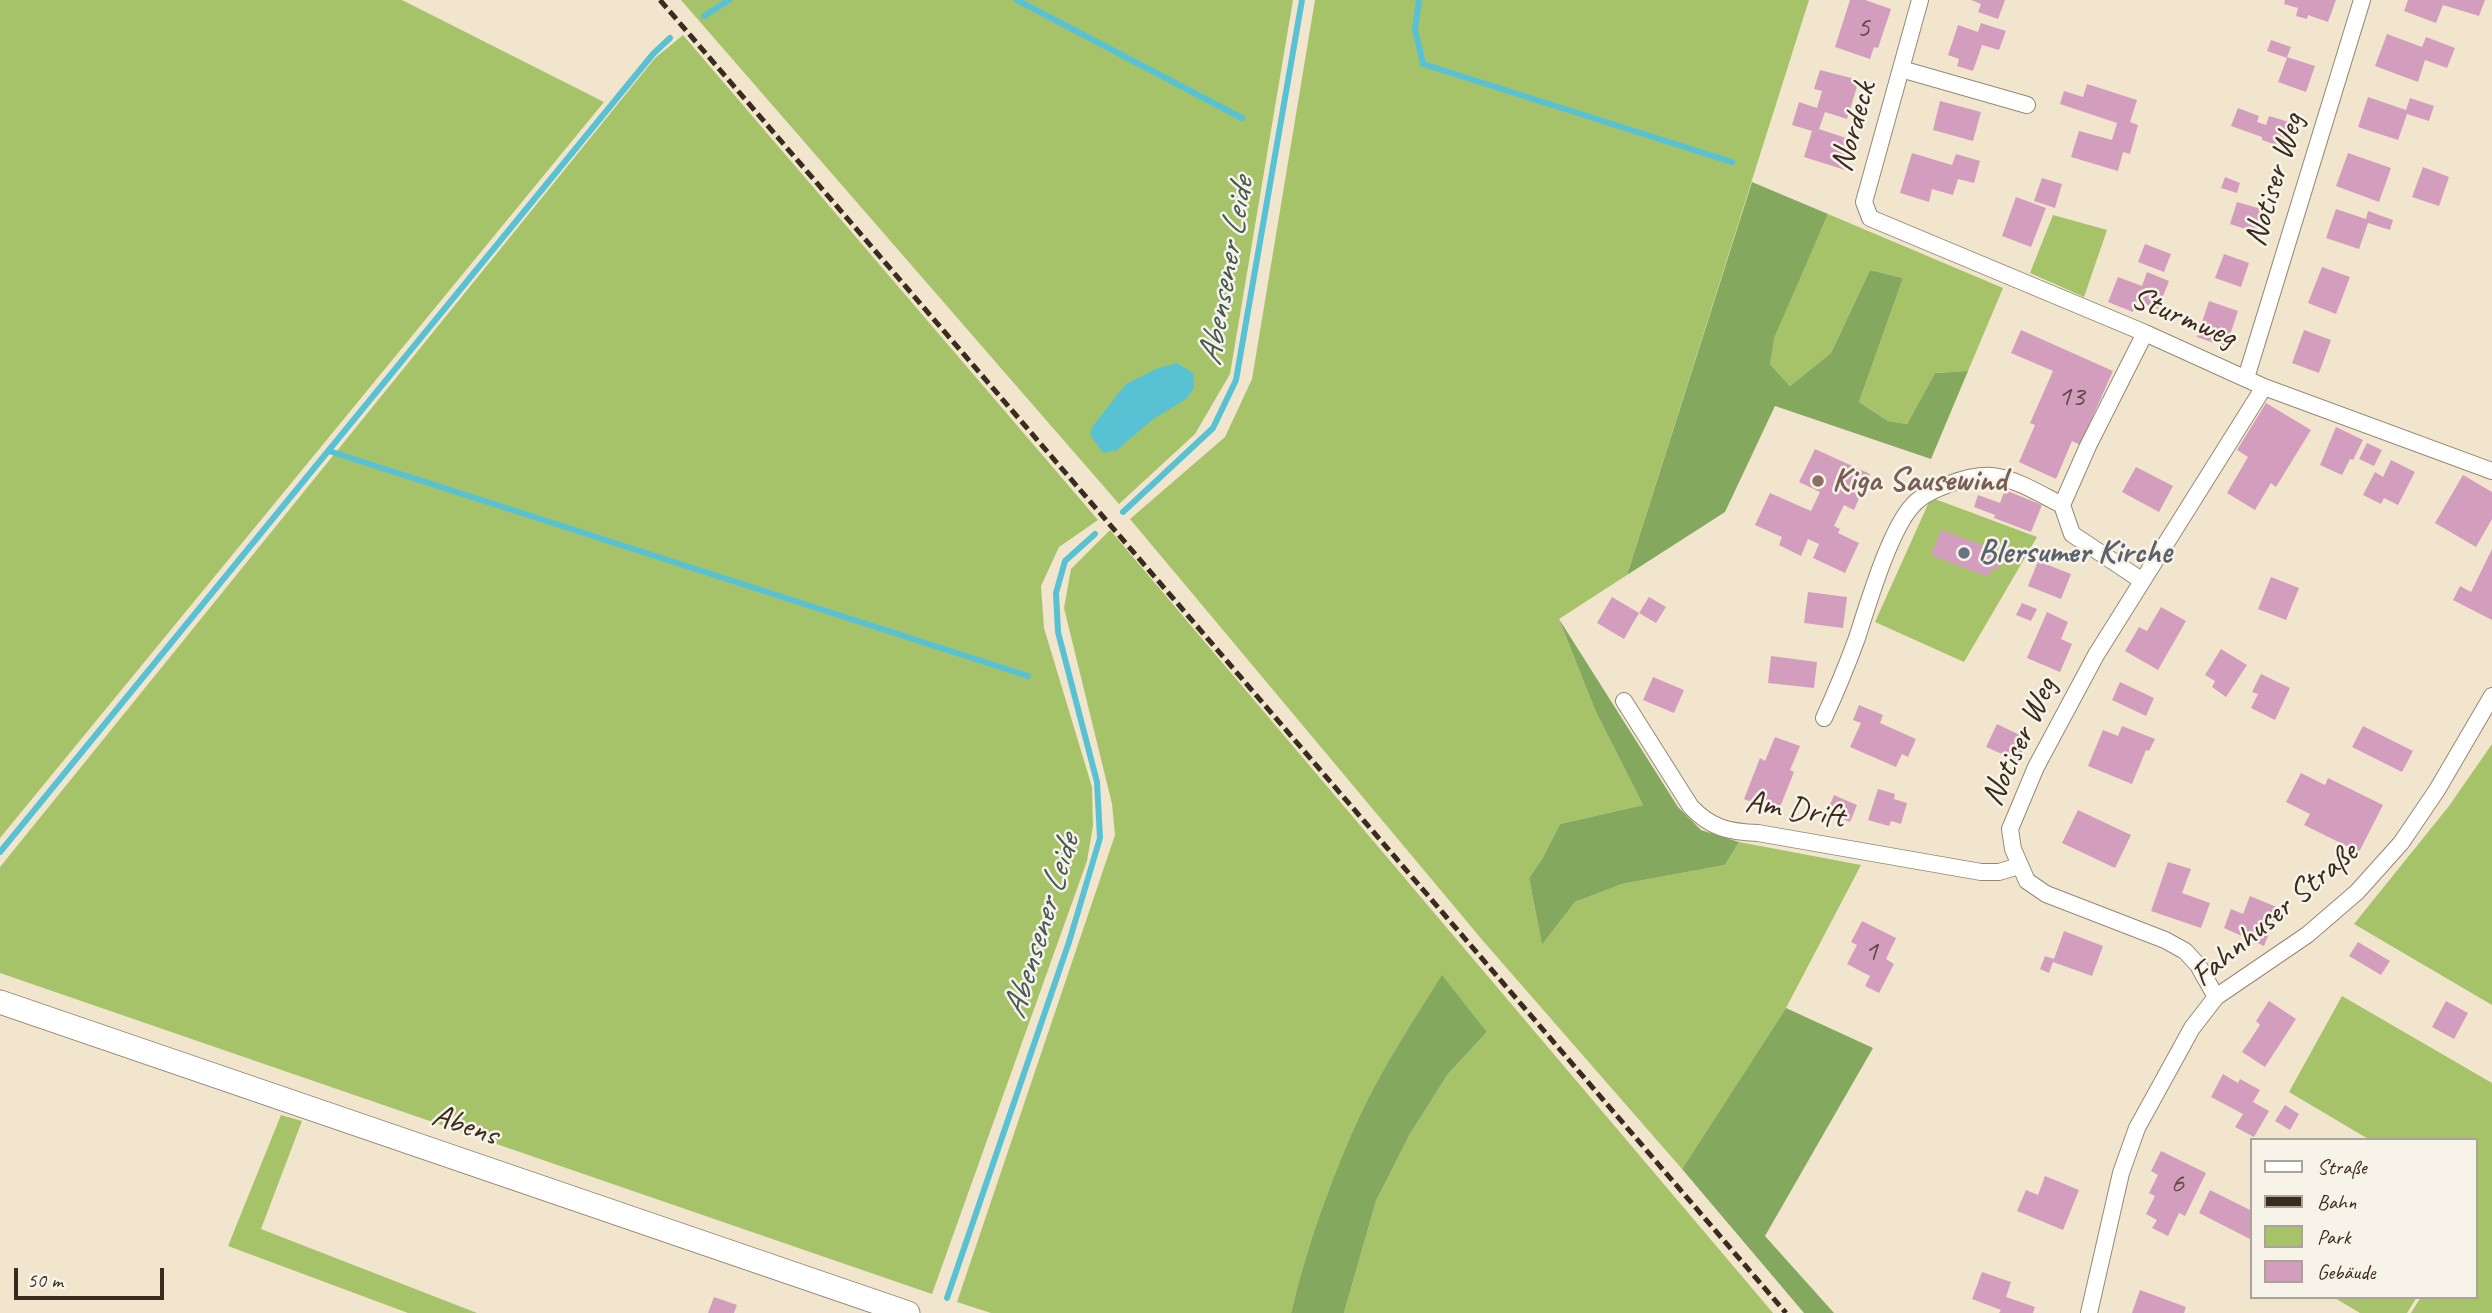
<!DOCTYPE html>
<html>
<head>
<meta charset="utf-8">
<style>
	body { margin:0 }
	#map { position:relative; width:2492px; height:1313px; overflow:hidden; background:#f1e6cd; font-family:Caveat,sans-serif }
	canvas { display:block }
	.legend { position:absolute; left:2250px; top:1138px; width:228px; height:161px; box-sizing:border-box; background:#f7f3e8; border:2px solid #aca397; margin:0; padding:9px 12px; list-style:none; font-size:21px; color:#3b2a1e }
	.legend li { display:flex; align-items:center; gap:14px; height:35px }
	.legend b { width:35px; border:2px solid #aca397 }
	.scale { position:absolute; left:14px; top:1268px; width:150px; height:32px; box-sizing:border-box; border:4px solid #3b2a1e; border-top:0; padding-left:9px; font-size:21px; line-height:24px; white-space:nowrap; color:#3b2a1e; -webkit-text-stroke:5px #f7f3e8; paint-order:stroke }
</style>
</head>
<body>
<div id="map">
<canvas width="2492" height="1313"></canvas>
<ul class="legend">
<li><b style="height:9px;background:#fff"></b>Straße</li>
<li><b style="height:9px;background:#3b2a1e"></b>Bahn</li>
<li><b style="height:19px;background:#a6c36a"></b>Park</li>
<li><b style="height:19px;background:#d39ebd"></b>Gebäude</li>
</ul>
<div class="scale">50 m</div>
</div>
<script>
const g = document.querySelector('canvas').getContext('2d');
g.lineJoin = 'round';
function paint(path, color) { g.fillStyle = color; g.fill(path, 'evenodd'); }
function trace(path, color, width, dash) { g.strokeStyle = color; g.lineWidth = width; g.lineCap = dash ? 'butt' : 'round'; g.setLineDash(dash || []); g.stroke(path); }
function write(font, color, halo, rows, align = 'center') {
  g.font = font + ' Caveat,sans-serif'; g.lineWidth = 5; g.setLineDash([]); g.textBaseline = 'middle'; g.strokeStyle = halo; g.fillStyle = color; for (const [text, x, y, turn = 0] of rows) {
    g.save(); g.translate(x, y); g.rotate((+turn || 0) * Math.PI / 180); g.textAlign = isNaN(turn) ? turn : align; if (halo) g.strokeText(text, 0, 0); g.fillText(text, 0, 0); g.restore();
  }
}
paint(new Path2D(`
	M0,0H402L604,102L0,838Z
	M681,0H1293L1230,374L1195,434L1119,504Z
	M1315,0H1809L1627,575L1559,619L1595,710L1643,805L1560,824L1542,859L1529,878L1542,945L1575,902L1622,884L1725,865L1739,842L1861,865L1786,1008L1682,1169L1484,942L1130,519L1225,437L1252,379Z
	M683,35L1098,520L1059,547L1041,586L1044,628L1092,787L1093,826L1087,861L932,1294L0,973V867L655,58Z
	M1828,214L2003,288L1968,371L1935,373L1907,424L1888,421L1859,402L1903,278L1870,270L1831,353L1790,386L1770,364L1773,338Z
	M2053,215L2107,230L2084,297L2030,273Z
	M1935,499L2037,537L1964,662L1875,622L1929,502Z
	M1110,530L1773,1313H1344L1376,1201L1410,1134L1448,1074L1487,1032L1442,976C1413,1021 1383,1066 1360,1115C1331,1178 1307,1245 1291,1313H991L957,1302L1115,835L1112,804L1064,608L1071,569Z
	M2492,744V1005L2354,924L2449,806Z
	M2342,996L2492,1083V1313H2411L2421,1297H2476V1140H2370L2289,1092Z
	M281,1115L302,1121L261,1229L477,1313H408L228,1246Z
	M2333,1297H2417L2407,1313H2360Z`), '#a6c36a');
paint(new Path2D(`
	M1752,182L1828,214L1774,338L1770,364L1790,386L1831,353L1870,270L1903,278L1859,402L1888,421L1907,424L1935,373L1968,371L1931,459L1775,406L1725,512L1627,575Z
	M1559,619L1678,807L1701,830L1739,842L1725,865L1622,884L1575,902L1542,945L1529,878L1542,859L1560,824L1643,805L1595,710Z
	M1442,975L1487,1032L1448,1074L1410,1134L1376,1201L1344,1313H1291C1307,1245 1331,1178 1360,1115C1383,1066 1413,1021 1442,975Z
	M1786,1008L1873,1048L1765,1236L1834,1313H1804L1682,1169Z`), '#84a95e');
paint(new Path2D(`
	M1177,363L1193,373L1194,388L1186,399L1152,420L1117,450L1103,453L1090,434L1092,427L1126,384L1158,368Z`), '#58c2d4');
trace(new Path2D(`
	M1017,0L1242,118
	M1419,0L1415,29L1423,64L1732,162
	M704,16L729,0
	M329,451L1028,676
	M1123,512L1213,428L1236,380L1302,0
	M0,852L653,54L670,38
	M947,1298L1069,942L1100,838L1097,782L1058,632L1056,593L1065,561L1095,534`), '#58c2d4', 6);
paint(new Path2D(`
	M1850,0H1865L1891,9L1878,48L1874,47L1870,59L1835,47Z
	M1971,0H2005L1998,19L1978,12L1981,4Z
	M2285,0H2336L2328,22L2308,15L2307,19L2296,16L2298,8L2284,4Z
	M2408,0H2485L2479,16L2443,5L2436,23L2404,11Z
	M1981,23L2006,31L1999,50L1982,45L1973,71L1957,66L1959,59L1948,55L1958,25L1978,32Z
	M2387,34L2422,47L2426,37L2455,48L2447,68L2425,60L2418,82L2375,66Z
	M2271,40L2291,47L2287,57L2315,66L2306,92L2278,82L2287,58L2267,51Z
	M1820,70L1859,80L1847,119L1825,112L1819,129L1855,141L1845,170L1804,157L1812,131L1792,125L1799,102L1817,108L1822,91L1814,89Z
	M2087,84L2137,100L2130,122L2138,125L2130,154L2123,152L2118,171L2071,157L2079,131L2112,140L2117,123L2060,104L2064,91L2083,97Z
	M2368,97L2406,110L2410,98L2434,106L2429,121L2407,114L2398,140L2358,127Z
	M1940,101L1981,112L1973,141L1933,130Z
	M2238,108L2259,116L2257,122L2266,125L2269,116L2296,124L2288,149L2262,140V137L2231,126Z
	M1912,153L1952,165L1956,154L1980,161L1974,183L1958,179L1953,195L1932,189L1929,202L1900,193Z
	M2348,153L2391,168L2379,202L2336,186Z
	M2423,167L2449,177L2439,206L2412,197Z
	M2225,177L2240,183L2237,193L2221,188Z
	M2042,178L2062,184L2055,208L2034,201Z
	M2016,197L2046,208L2031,247L2002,236Z
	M2237,202L2268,211L2261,234L2230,224Z
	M2336,209L2366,219L2368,211L2393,220L2390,230L2368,223L2359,249L2326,238Z
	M2145,244L2171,254L2164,272L2138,262Z
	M2224,254L2249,263L2241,287L2215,278Z
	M2322,267L2350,277L2336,314L2308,303Z
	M2147,272L2169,281L2158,309L2138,301L2133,312L2108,302L2118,277L2142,286Z
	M2209,301L2238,311L2226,347L2197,337Z
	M2021,330L2113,371L2080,445L2072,441L2056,479L2019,462L2035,425L2030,423L2053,371L2011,353Z
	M2304,330L2331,340L2319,373L2292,363Z
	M2266,403L2311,430L2276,487L2271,483L2255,510L2227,493L2248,457L2237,450Z
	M2336,427L2363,440L2353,460L2350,459L2342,475L2320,465Z
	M2367,443L2382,450L2374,466L2359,459Z
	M1815,449L1870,474L1854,510L1844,505L1834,526L1840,529L1838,533L1859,543L1845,573L1813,558L1819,544L1808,539L1801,556L1779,545L1782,537L1755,525L1770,493L1811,511L1820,492L1799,482Z
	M2391,460L2415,472L2398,505L2384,498L2381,504L2363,495L2375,472L2383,477Z
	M2136,467L2173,486L2159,512L2122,492Z
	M2463,475L2492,492V519L2476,547L2435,523Z
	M2005,490L2042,505L2031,532L1994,518L1995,515L1974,507L1978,495L2000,503Z
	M1941,530L1998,551L1995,557L1999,561V567L1991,571L1988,577L1931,555Z
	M2492,549V620L2453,600L2460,586L2471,592Z
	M2038,561L2071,574L2061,599L2028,586Z
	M2271,577L2299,588L2286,620L2258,609Z
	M1808,592L1847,597L1843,628L1804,623Z
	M1612,597L1639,613L1624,639L1597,623Z
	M1649,597L1666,607L1656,623L1639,613Z
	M2022,603L2037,609L2031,621L2016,615Z
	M2161,607L2186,621L2158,670L2125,651L2139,627L2147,631Z
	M2047,612L2068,622L2061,639L2072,644L2060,672L2027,658Z
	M2221,649L2247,665L2226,697L2212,687L2215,681L2205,675Z
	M1771,656L1817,662L1814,688L1768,683Z
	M2261,674L2290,688L2275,720L2251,708L2258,694L2252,692Z
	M1653,677L1684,690L1674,713L1643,700Z
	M2120,682L2154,698L2146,716L2112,700Z
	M1859,705L1883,715L1880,723L1916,739L1908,757L1902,754L1896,767L1850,747L1861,723L1853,720Z
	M1997,724L2028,739L2018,761L1986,747Z
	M2122,726L2155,739L2149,751L2146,750L2132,784L2088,766L2103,730L2118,736Z
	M2363,726L2413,751L2402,772L2352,747Z
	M1775,737L1800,746L1790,770L1794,772L1778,812L1744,799L1760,758L1765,761Z
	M2301,773L2325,785L2328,778L2383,805L2359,852L2304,825L2310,814L2286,802Z
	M1878,789L1895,794L1894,799L1907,803L1901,824L1891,821L1889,826L1868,820Z
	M1834,795L1857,805L1850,822L1827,812Z
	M2078,810L2131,835L2115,868L2062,843Z
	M2168,862L2191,869L2182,893L2210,903L2201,928L2151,911Z
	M2250,896L2279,908L2264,946L2224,928L2231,909L2243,914Z
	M1862,921L1896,938L1886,959L1894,964L1879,993L1865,986L1870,976L1847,964L1857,945L1851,942Z
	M2064,931L2103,946L2092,976L2053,962L2049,973L2040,969L2045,956L2054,959Z
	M2358,942L2390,961L2381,975L2349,956Z
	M2269,1001L2296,1019L2265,1067L2242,1052L2260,1025L2256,1021Z
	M2446,1001L2468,1013L2454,1039L2432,1027Z
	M2223,1074L2238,1083L2240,1079L2260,1090L2253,1102L2269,1111L2254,1137L2235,1127L2243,1114L2211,1097Z
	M2285,1105L2299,1114L2290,1130L2275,1121Z
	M2161,1151L2206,1173L2185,1216L2179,1213L2168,1236L2152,1228L2157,1220L2146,1214L2155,1196L2149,1193L2158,1175L2151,1171Z
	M2045,1176L2079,1190L2063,1230L2017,1211L2026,1190L2038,1195Z
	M2210,1190L2252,1211V1240L2199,1213Z
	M1982,1272L2011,1282L2006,1297L2035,1307L2033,1313H1999L2001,1310L1972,1299Z
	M2140,1290L2186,1307L2184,1313H2132Z
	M714,1297L737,1305L734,1313H708Z`), '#d39ebd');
const street = new Path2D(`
	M1920,0L1864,202L1870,218L2145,333L2264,387L2492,471
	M1901,69L2027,105
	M2246,378L2362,0
	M2141,580L2072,534L2062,505L2088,446L2145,333
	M1624,701L1691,807C1711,828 1729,832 1758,833L1981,872H1999L2019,866
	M1824,718C1836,692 1847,665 1857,638C1868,604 1890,529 1913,505C1927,489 1971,474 1992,476C2017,479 2040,494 2062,505
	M2216,997L2198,965L2185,951L2165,940L2046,894L2027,881L2013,849L2010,829L2036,767L2096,655L2264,387
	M2089,1313L2121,1173L2137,1128L2192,1028L2216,997L2307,935L2357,892L2401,843L2437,790L2492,696`);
const secondary = new Path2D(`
	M0,1002L908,1313`);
trace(street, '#968876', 18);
trace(secondary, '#968876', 25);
trace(street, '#fff', 16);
trace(secondary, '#fff', 23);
trace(new Path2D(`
	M660,0L1786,1313`), '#3b2a1e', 5, [10, 5]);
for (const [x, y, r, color] of [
	[1818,481,7,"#8d6e63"],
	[1964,553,7,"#6b7280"]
]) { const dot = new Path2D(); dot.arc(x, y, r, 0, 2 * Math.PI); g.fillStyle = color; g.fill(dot); trace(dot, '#f7f3e8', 2.5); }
write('30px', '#614746', null, [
	["5",1863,28],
	["13",2071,397],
	["1",1871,952],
	["6",2177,1184]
]);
write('33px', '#3b2a1e', '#f7f3e8', [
	["Nordeck",1854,127,-74],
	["Notiser Weg",2275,180,-73],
	["Sturmweg",2183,318,23],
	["Notiser Weg",2020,742,-65],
	["Am Drift",1795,810,9],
	["Fahnhuser Straße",2275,915,-40],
	["Abens",465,1126,19]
]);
write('bold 33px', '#785e54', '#f7f3e8', [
	["Kiga Sausewind",1832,481]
], 'left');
write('bold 33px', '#5b616d', '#f7f3e8', [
	["Blersumer Kirche",1978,553]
], 'left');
write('italic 35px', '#445855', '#f7f3e8', [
	["Abensener Leide",1227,272,-80],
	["Abensener Leide",1042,927,-73]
]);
</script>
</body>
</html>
